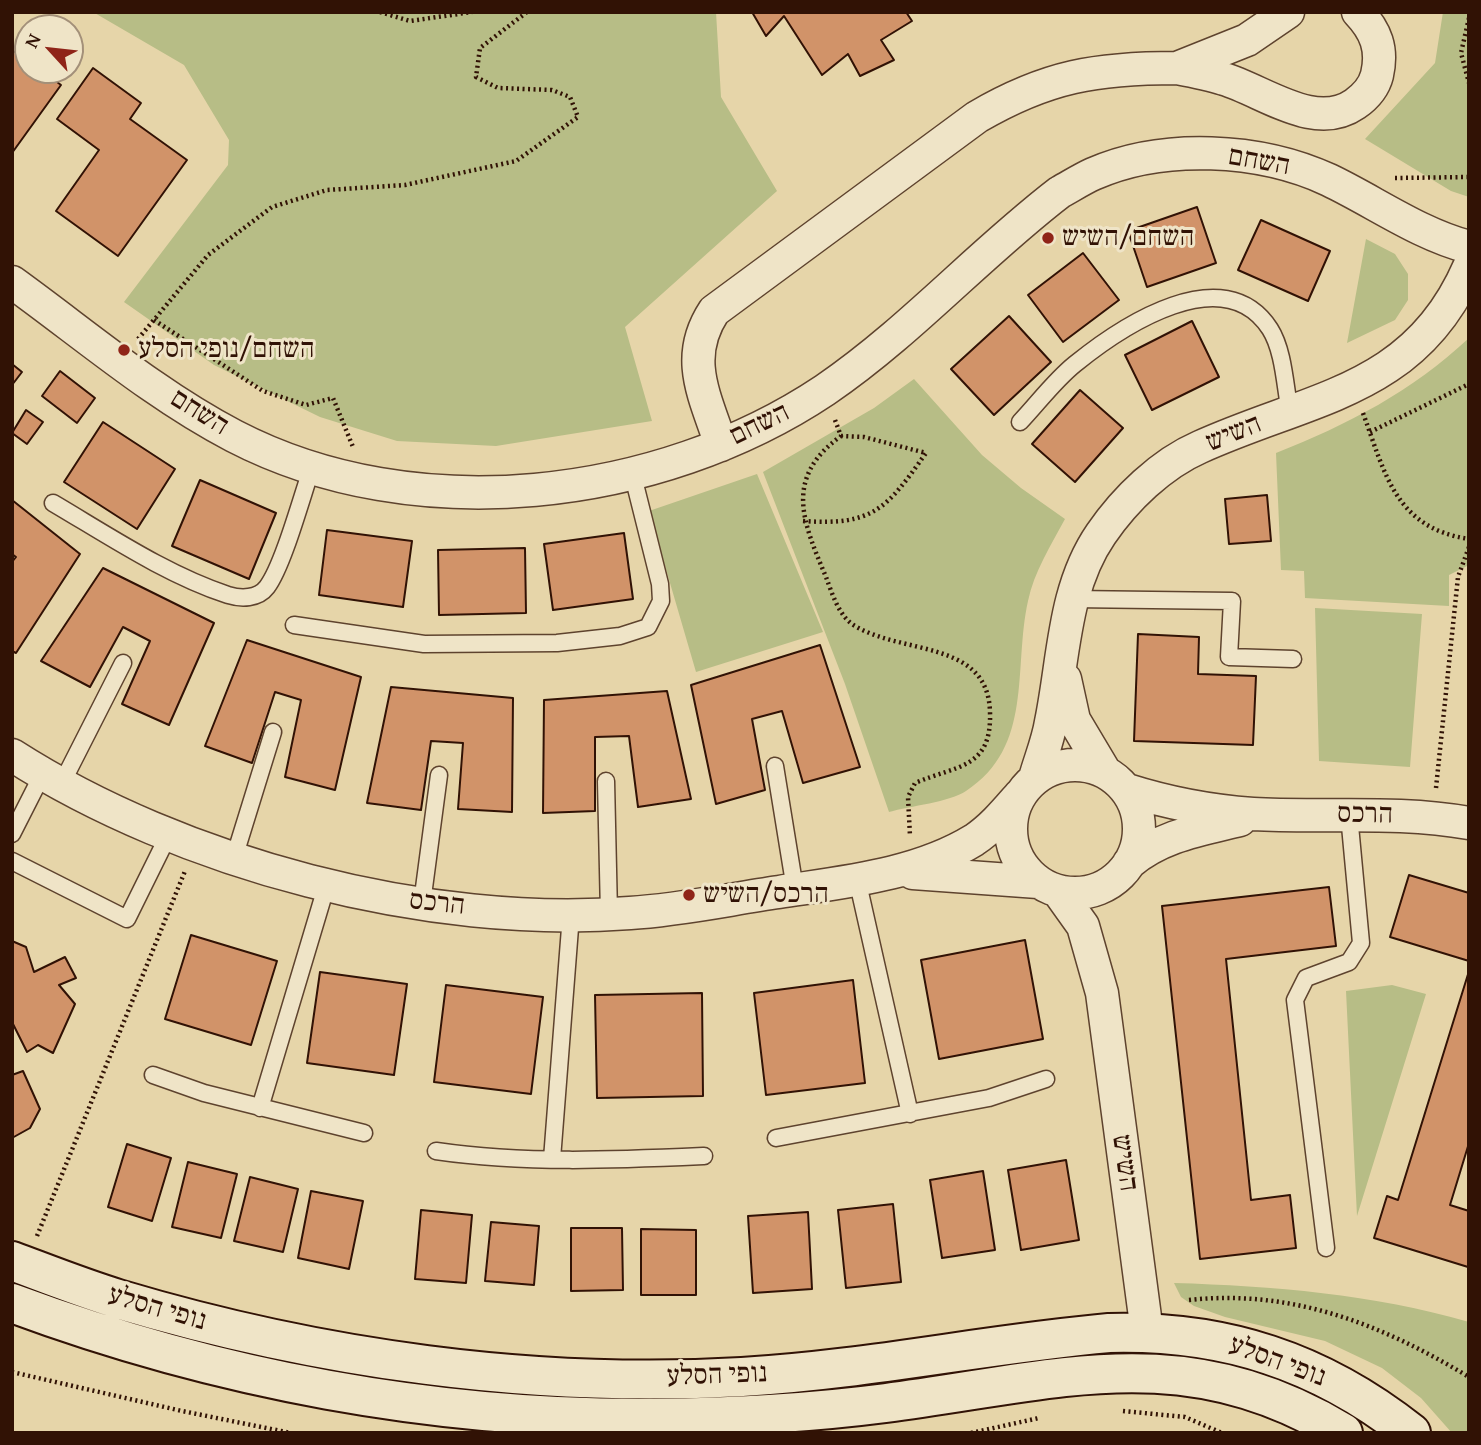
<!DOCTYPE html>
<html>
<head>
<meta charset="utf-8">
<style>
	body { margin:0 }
	#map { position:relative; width:1481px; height:1445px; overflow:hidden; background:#e6d5a9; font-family:"Gentium Book Plus",serif }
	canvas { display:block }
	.frame { position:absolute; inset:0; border:14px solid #311205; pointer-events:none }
	.north { position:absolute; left:14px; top:14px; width:70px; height:70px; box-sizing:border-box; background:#efe4c7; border:2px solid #a39079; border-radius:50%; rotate:297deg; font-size:19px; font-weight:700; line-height:28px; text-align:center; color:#311205 }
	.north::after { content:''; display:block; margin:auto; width:24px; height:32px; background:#8f2418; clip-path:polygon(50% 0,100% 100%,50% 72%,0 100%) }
</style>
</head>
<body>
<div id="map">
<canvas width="1481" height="1445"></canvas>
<div class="frame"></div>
<div class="north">N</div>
</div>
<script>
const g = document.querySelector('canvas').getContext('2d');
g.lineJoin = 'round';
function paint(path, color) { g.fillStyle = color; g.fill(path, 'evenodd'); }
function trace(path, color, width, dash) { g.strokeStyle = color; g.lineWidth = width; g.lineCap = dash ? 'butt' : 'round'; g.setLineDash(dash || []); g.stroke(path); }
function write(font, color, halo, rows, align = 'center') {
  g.font = font + ' "Gentium Book Plus","Frank Ruhl Libre",serif'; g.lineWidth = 6; g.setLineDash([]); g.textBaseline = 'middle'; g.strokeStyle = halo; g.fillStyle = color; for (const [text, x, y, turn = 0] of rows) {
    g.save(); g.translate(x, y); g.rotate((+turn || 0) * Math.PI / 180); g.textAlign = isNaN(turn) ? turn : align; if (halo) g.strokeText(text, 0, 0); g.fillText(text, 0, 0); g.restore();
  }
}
paint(new Path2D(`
	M93,12H716L721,97L777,191L625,327L652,421L496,446L397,441L320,417L214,365L124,302L228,165L229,140L184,65Z
	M1443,12H1469V197L1451,191L1365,139L1435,63Z
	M1366,239L1395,254L1408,274V300L1395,320L1347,343Z
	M1469,338V565L1449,575V606L1305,598L1304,571L1281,570L1276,453C1349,424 1411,392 1469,338Z
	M914,379L982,455L1021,488L1065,519C1051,545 1034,572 1028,601C1013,668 1034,747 966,791C950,802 910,806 889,812L845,684L763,472L874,408Z
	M757,474L823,632L696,672L649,511Z
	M1315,608L1422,614L1410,767L1319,761Z
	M1392,985L1426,994L1357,1216L1346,991Z
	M1174,1283C1273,1286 1373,1294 1469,1322V1433H1452L1421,1398L1382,1368L1325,1341L1225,1317L1194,1306L1181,1297Z`), '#b7bd86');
const building = new Path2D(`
	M752,12H906L912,21L881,40L894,60L860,76L848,54L822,75L784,16L766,36Z
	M12,50L28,61V70H41L61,85L12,153Z
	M93,68L141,103L130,119L187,160L118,256L56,211L99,150L57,119Z
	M1197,207L1216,263L1147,287L1128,231Z
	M1261,220L1330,251L1308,301L1238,270Z
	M1083,253L1119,300L1063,342L1028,295Z
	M1009,316L1051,362L994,415L951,369Z
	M1192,321L1219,377L1152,410L1125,355Z
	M12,364L22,372L12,385Z
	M60,371L95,398L77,423L42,396Z
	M1080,390L1123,428L1075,482L1032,444Z
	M26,410L43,422L27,444L12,433Z
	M103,422L175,469L137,529L64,482Z
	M200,480L276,513L249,579L172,546Z
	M1267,495L1271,541L1229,544L1225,499Z
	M12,500L80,554L16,653L12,651V562L16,557L12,554Z
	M327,530L412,541L403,607L319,595Z
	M624,533L633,599L553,610L544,544Z
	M525,548L526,613L439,615L438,550Z
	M103,568L214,623L169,725L122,704L150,641L123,627L90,687L41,661Z
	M1138,634L1199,637L1198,674L1256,676L1253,745L1134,741Z
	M247,640L361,677L335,790L285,777L301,700L275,692L252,763L205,746Z
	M820,645L860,767L803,783L782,711L752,719L765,790L716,804L691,685Z
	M391,687L513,698L512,812L458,809L463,743L431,741L421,810L367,803Z
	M667,691L691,799L638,807L629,736L595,737V811L543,813L544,700Z
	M1409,875L1469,893V961L1390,937Z
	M1329,887L1336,946L1226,959L1251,1200L1290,1195L1296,1248L1200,1259L1162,906Z
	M191,935L277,961L251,1045L165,1019Z
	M1025,940L1043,1039L939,1059L921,960Z
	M12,941L26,947L34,972L65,957L76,978L59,985L75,1004L53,1053L38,1045L27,1052L12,1022Z
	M1469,971V1143L1450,1205L1469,1211L1468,1267L1374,1238L1387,1196L1398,1200Z
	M320,972L407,984L394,1075L307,1063Z
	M853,980L865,1083L766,1095L754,993Z
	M446,985L543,997L531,1094L434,1082Z
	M702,993L703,1096L597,1098L595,995Z
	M23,1071L40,1109L30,1128L12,1138V1075Z
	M127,1144L171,1158L152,1221L108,1207Z
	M1066,1160L1079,1240L1021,1250L1008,1170Z
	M188,1162L237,1174L221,1238L172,1227Z
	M983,1171L995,1250L942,1258L930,1180Z
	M250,1177L298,1189L283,1252L234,1241Z
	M311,1191L363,1201L349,1269L298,1258Z
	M893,1204L901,1282L846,1288L838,1210Z
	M421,1210L472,1215L466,1283L415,1279Z
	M808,1212L812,1289L753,1293L748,1216Z
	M491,1222L539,1226L534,1285L485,1281Z
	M571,1228H622L623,1290L571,1291Z
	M641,1229L696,1230V1295H641Z`);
paint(building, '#d19369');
trace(building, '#311205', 2);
const lane = new Path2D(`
	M1020,422C1038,403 1055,380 1075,364C1122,326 1224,258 1270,329C1284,351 1285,387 1290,412
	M53,503C109,536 167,575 228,595C241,599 258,599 267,587C283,566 302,496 312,467
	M1072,599L1232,601L1229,657L1293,659
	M294,625L424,644L557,643L620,636L648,627L661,601L660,584L633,476
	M775,766L795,889
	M606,781L609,914
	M62,783L123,663
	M12,834L43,773
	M234,858L273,732
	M12,861L127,919L169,834
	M857,879L910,1114
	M422,903L439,775
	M153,1075L204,1093L364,1133
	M260,1108L327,884
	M776,1138L989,1098L1046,1079
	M436,1151C525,1164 614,1160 704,1156
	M552,1159L571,915
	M1326,1248L1295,1000L1306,978L1349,962L1361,943L1349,815`);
const street = new Path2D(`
	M1288,12L1247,40L1177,68C1193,71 1209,74 1224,79C1264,91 1315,132 1355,104C1365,97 1374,87 1377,75C1383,49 1376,31 1358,12
	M12,282C84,334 155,395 234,436C415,530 659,501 825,390C910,332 979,254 1060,192C1071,186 1082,179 1093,174C1163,143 1260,148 1329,180C1375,202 1419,234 1469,247
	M721,445C705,396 683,358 714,311L977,117C1047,76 1097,68 1177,68
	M1065,679L1074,720L1105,772
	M12,755C182,864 429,929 630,913C680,910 730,899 779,892C844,882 917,875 974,840C992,828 1006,811 1020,795
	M1011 829a64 64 0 1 1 128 0a64 64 0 1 1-128 0Z
	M1035,778C1040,760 1048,741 1051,722C1064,659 1063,589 1101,534C1125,499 1161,464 1200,447C1310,397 1415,392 1469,267
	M1127,790C1168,803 1210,811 1253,814C1325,818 1398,810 1469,823
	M1129,863C1161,836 1199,830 1240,820
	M913,873L1038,882
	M1058,891L1083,926L1102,993L1147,1332`);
const secondary = new Path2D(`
	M12,1261C47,1274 82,1288 118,1299C319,1359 532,1389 742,1377C865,1370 986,1344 1109,1333C1224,1330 1320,1361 1411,1433
	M12,1303C217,1379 435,1420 654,1418C732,1417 809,1413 886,1403C1057,1381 1182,1336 1343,1433`);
trace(lane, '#5e432e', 19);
trace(street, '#5e432e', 35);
trace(secondary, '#311205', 42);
trace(new Path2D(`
	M380,12L410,21L472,12
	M1469,18L1461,53L1469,83
	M1395,178L1469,177
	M154,320L263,391L306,405L333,398L353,447
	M138,339L208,255L272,207L327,190L405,185L516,161L578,117L570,97L552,90L498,88L476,77L480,48L527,12
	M1363,413C1385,473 1395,528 1469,539
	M835,420L841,436C783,478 803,522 826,577C832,593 839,617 855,626C904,655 988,640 990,712C992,769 957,765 915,783L908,797L910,836
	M1370,432L1469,384
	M803,521C874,526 887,508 926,453L864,437L841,436
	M1436,788L1458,577L1469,547
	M37,1236L185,871
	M1189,1300C1292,1289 1381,1324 1469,1377
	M12,1372L182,1411L291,1433
	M1123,1411L1185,1417L1222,1433
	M971,1433L1039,1418`), '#311205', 4.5, [2, 3.5]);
trace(lane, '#efe4c7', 16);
trace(street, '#efe4c7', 32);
trace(secondary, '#efe4c7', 38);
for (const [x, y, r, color] of [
	[1048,238,7,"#8f2418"],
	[124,350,7,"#8f2418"],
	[689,895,7,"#8f2418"]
]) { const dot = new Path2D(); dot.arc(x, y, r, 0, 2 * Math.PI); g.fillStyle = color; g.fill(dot); trace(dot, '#efe4c7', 2.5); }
write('28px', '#311205', '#efe4c7', [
	["השחם",1259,162,10],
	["השחם",199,413,32],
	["השחם",760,425,-26],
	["השיש",1234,434,-22],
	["הרכס",1365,815,1],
	["הרכס",437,904,6],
	["השיש",1124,1163,82],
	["נופי הסלע",157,1309,16],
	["נופי הסלע",1277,1362,20],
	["נופי הסלע",717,1376,-2]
]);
write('28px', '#311205', '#efe4c7', [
	["השחם/השיש",1062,238],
	["השחם/נופי הסלע",138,350],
	["הרכס/השיש",703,895]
], 'left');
</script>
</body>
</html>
